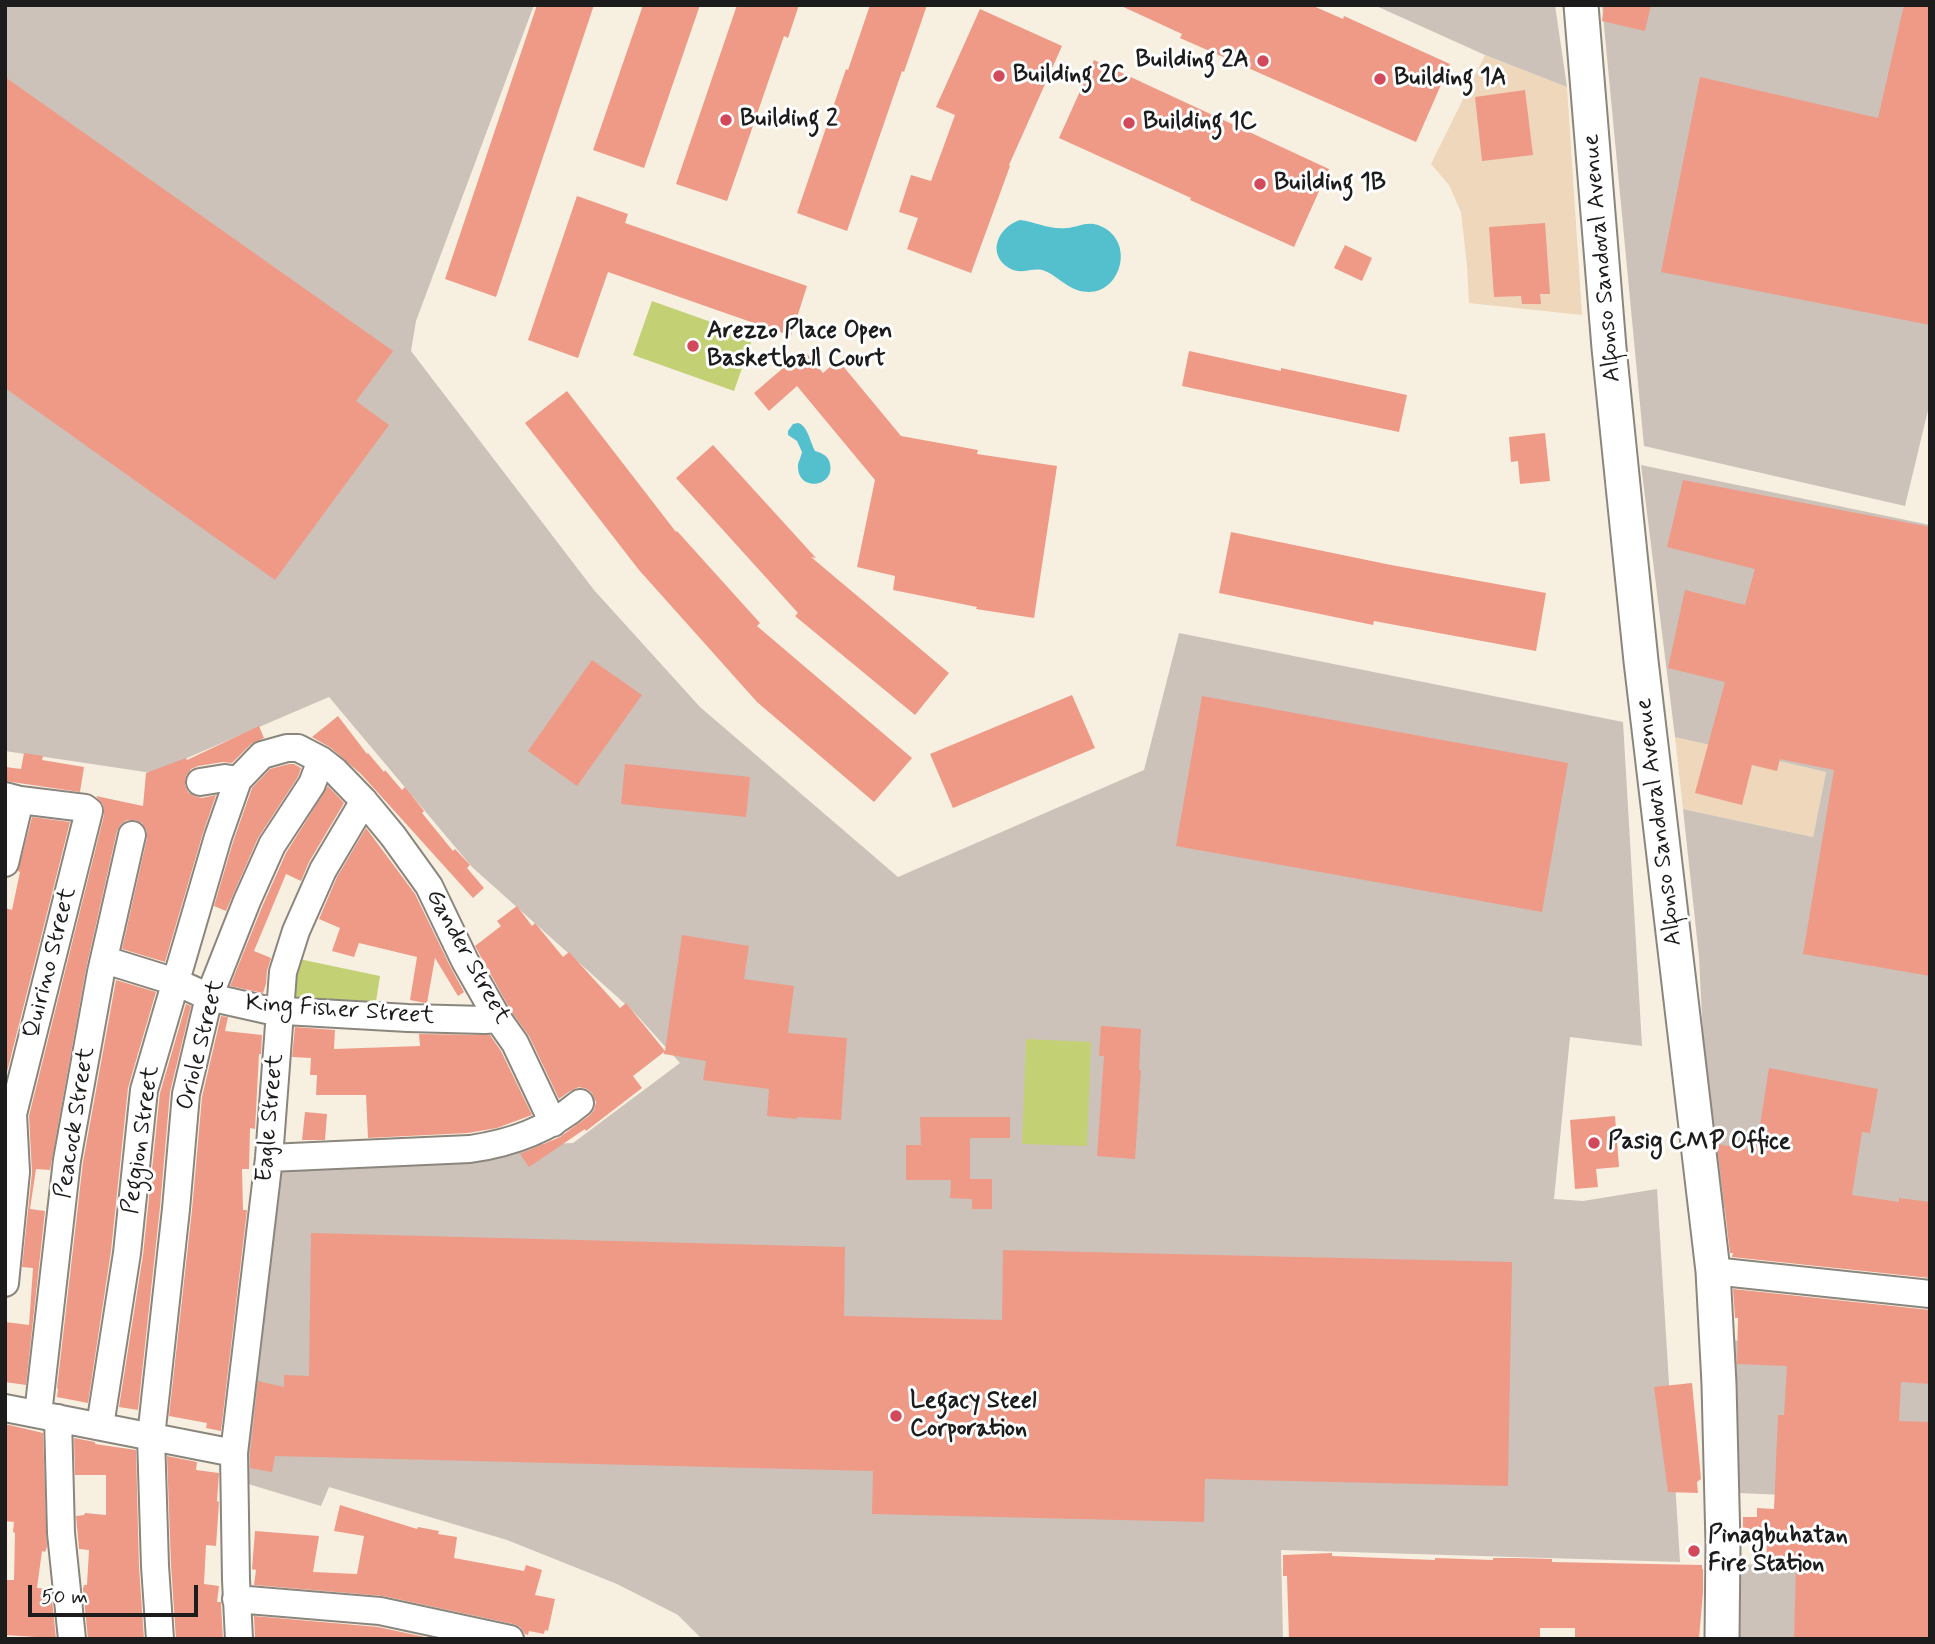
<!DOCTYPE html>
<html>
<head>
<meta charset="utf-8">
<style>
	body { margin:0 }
	#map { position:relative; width:1935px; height:1644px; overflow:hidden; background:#f7f0e1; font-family:Mynerve,sans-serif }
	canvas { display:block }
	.frame { position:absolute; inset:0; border:7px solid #1c1c1c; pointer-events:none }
	.scale { position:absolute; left:28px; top:1585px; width:170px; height:32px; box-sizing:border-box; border:4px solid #1c1c1c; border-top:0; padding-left:9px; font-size:21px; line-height:24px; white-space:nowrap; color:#1c1c1c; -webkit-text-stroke:5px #fff; paint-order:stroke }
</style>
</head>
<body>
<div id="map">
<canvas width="1935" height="1644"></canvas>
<div class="frame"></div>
<div class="scale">50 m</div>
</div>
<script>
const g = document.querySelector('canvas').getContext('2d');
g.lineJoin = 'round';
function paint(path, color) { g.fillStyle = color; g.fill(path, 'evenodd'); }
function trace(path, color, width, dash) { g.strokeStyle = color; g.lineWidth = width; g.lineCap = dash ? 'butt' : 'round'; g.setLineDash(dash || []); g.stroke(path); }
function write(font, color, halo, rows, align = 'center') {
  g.font = font + ' Mynerve,sans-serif'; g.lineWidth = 6; g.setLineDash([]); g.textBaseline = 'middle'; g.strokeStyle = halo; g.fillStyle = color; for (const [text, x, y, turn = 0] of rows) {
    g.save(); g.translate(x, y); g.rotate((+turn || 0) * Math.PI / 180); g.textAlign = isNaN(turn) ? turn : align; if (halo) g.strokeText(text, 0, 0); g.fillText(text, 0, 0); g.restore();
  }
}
paint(new Path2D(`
	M1485,55L1567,87L1582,315L1469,303L1467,266L1461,212L1449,185L1431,164Z
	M1675,737L1826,772L1813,837L1683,809Z`), '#eed7bb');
paint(new Path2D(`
	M5,5H534L416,321L411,351L594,590L700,707L898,877L1144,770L1179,633L1623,722L1642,1046L1570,1037L1554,1199L1583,1201L1657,1189L1680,1562L1281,1550L1283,1639H702L678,1615L617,1584L507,1540L329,1487L321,1506L245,1483L283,1153L573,1143L680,1063L633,1011L472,867L329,697L152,773L5,751Z
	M1374,5H1555L1567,87L1485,55Z
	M1602,5H1930V402L1905,506L1644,446Z
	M1641,465L1930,525V1229L1715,1207L1705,1077L1699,957L1683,809L1813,837L1826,772L1675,737Z
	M1731,1340L1930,1357V1501L1737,1493Z
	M1735,1564L1930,1571V1639H1737Z`), '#ccc2b9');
paint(new Path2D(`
	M652,301L753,337L734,391L633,355Z
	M299,959L380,976L375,1008L288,997Z
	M1026,1039L1091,1042L1087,1146L1022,1144Z`), '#c3d174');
paint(new Path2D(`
	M1020,220C1036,222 1050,230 1067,228C1078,227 1086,221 1098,225C1140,240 1119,304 1077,290C1065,286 1057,276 1045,271C1033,266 1022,276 1009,268C986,254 998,227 1020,220Z
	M798,423C807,425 810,441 815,451C822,453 829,456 830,464C835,487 799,492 798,468C797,463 801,458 802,452L797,441L788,435V431L793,424Z`), '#54c0ce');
paint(new Path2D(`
	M537,5H594L496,297L445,279Z
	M643,5H700L644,168L593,150Z
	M737,5H799L788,38L784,36L727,201L676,184Z
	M870,5H927L904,72L902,71L847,231L797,213L846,69L848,70Z
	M1119,5H1311L1343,19L1344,16L1450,64L1416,142L1180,38L1182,34Z
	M1604,5H1651L1645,31L1602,21Z
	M1904,5H1930V325L1661,272L1700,77L1878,118Z
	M980,9L1062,46L1009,165L1010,166L971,273L907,249L918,218L899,212L911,175L931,181L955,115L936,107Z
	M1094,60L1329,169L1294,247L1190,200L1191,198L1059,138Z
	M5,77L393,351L356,401L389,425L275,580L5,388Z
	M1525,90L1533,155L1482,161L1475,97Z
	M577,196L628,214L625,223L807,286L791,336L608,272L578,358L528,340Z
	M1545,223L1550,294H1540L1541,304H1522L1521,296L1494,297L1489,227Z
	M1345,245L1372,258L1362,281L1334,268Z
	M804,350L823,373L838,360L901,436L978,450L977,454L1057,466L1034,618L976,609L977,607L893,590L895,576L857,567L875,480L797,386L769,411L754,393Z
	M1189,351L1281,371V368L1407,395L1399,432L1182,386Z
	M567,391L676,532L677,531L760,623L757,626L912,758L874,802L757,702L639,570L525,423Z
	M1545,433L1550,481L1520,484L1518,461L1511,462L1509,437Z
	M713,445L816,558L811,557L949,673L915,715L795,616L798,613L676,478Z
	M1683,480L1930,527V976L1803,954L1834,770L1780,759L1777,771L1752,765L1742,805L1695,793L1725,682L1668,668L1685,590L1745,605L1755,569L1667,547Z
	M1231,532L1391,565L1546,593L1536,651L1374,621L1373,625L1219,593Z
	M592,660L642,695L577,786L528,751Z
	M1072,695L1095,748L953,808L930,754Z
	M1202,696L1568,763L1542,912L1176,846Z
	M338,716L367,754L368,753L384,772L385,770L402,790L405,787L424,811L422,813L453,851L455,849L470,865L467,868L484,888L473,898L361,774L331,748L312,737Z
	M259,726L264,738L251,744L232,763L223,762L198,766L191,769L186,776L185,785L188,792L194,796L202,798L216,795L203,833L165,962L122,949L147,838V831L142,823L135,820H127L121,824L117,831L86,969L50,1170L36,1169L30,1209L45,1211L26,1385L5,1382V1322L29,1325L33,1268L22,1267L32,1173L29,1116L104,815L103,805L96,796L143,806L146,773L186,758L187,760Z
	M24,753L43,756L42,760L84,767L80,792L5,781V767L21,769Z
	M289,764H294L301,768L298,777L258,838L226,911L214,906L233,842L252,788L270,769Z
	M625,764L750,777L746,817L621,804Z
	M328,786L344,803L309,862L301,881L286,874L254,951L271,958L267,971L266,984L263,993L230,986L262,907L286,853Z
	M32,817L70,822L5,1080V908L12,910L20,872L18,871Z
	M366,828L415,894L451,968L464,992L458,996L435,958L427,1003H425L410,1000L417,957L359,943L354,957L332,951L340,928L319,919L337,877Z
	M517,906L532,926L535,923L563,957L569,952L620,1008L626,1003L665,1051L682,935L749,946L744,979L794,986L788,1033L847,1038L841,1120L797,1117V1119L767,1116L769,1089L703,1080L706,1061L664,1054V1052L633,1076L642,1088L586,1131L585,1129L529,1167L520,1154L560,1137L590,1115L594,1110L596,1102L592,1093L587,1089L579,1087L570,1091L559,1099L529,1036L511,1011L475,946L501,926L497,921Z
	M116,980L156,992L128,1088L111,1251L88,1403L57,1397L58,1389L57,1388L83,1162Z
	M186,1004L191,1006L170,1092L160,1207L138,1410L119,1407L143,1255L160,1093Z
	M221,1016L228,1017L225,1031L262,1035L261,1054H259L255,1129L250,1128L249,1169H242L243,1210H247L221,1431L206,1428L207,1423L169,1416L192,1210L202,1097Z
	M1101,1026L1141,1029L1139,1070H1141L1135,1159L1097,1156L1104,1056H1099Z
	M295,1027L335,1030L334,1049L420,1046L419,1034L490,1035L501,1051L532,1115L497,1128L468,1133L368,1138L366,1095H316L317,1075H310L311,1058L292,1057Z
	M1769,1068L1878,1089L1870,1133L1862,1132L1852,1195L1899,1202V1198L1930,1202V1278L1732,1257L1733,1253H1730L1717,1144L1756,1151Z
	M305,1112L327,1114L325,1140H302Z
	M1615,1116L1619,1167L1596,1169L1598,1187L1575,1189L1570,1120Z
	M920,1117H1010V1138H970V1179H992V1209H972V1199L950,1198L951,1180H906V1145H921Z
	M311,1233L845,1247L844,1316L1002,1320L1003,1250L1512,1262L1508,1486L1205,1479L1204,1522L872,1514L873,1471L275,1456L272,1472L250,1468V1454L258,1381L284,1387V1375L309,1376Z
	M1733,1289L1930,1310V1384L1901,1382L1899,1421L1930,1422V1639H1794L1796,1564L1766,1563L1767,1543H1758V1539H1743V1517H1757V1508L1774,1509L1778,1415H1784L1787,1366L1737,1364L1738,1318H1735Z
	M1692,1383L1701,1479L1697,1482L1698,1493L1668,1492L1654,1387Z
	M5,1424L43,1433L47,1547L45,1552L42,1551L37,1588L51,1589L56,1639H36V1637L5,1635V1580H14L15,1533L13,1532L14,1522L5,1521Z
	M74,1438L95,1442V1444L136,1450L139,1567L144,1639L98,1637V1639H88L83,1589L84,1585H87L89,1550L79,1549L76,1516L84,1515L85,1513L106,1515V1475H75Z
	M167,1456L197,1462L196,1470L219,1473L217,1501L219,1502L216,1546L206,1545L204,1584L219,1586L217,1602H221V1605L223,1639H176L171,1565Z
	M340,1505L417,1529L418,1527L439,1531L438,1534L457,1537L454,1558L524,1571L526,1565L542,1570L535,1595L555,1599L548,1631L545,1630L544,1634L529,1631L528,1635L525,1634L520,1627L513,1624L383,1596L254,1585L256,1570L252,1569L255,1531L319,1536L313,1572L357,1574L364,1536L334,1531Z
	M1332,1553V1556L1435,1560V1558L1493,1560V1558H1515L1552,1559V1562L1702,1565V1569H1703V1592L1699,1639H1575V1628H1540V1639H1289L1287,1576H1283V1555Z
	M254,1616L378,1627L434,1639H255Z`), '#ef9a87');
const minor = new Path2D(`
	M200,782L225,778L238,780
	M5,796L20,800L85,808L89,811L13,1114L16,1172L5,1283
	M5,863L20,800
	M105,960L176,982L209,997L267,1010L408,1018L485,1020L498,1019
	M269,1158L470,1149C512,1143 548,1130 580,1103
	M1713,1271L1930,1294
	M5,1408L234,1453
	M38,1414L67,1160L101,972L132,835
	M58,1418L61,1533L72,1639
	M100,1426L127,1253L144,1090L218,837L238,780L262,755L287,748H298L321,760L335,771L364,801L393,836L429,886L465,961L498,1019L515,1043L553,1123
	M236,1599L380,1611L510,1639
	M160,1639L155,1566L151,1437L176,1209L186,1094L209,997L247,901L272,845L312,784L321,760
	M239,1639L236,1580L234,1453L269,1158L283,972L296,931L323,870L364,801`);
const major = new Path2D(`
	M1581,5L1609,348L1626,515L1641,661L1713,1271L1719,1384L1723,1544L1722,1639`);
trace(minor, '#8a867e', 30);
trace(major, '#8a867e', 37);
trace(minor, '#fff', 26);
trace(major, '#fff', 33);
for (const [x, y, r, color] of [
	[1263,61,7,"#d1495b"],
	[999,76,7,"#d1495b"],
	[1380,79,7,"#d1495b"],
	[726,120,7,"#d1495b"],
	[1129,123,7,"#d1495b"],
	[1260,184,7,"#d1495b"],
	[693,346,7,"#d1495b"],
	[1594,1143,7,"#d1495b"],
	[896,1416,7,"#d1495b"],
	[1694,1551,7,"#d1495b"]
]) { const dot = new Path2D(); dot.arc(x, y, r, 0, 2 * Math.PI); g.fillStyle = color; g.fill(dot); trace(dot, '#fff', 2.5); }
write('bold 24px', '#1c1c1c', '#fff', [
	["Building 2A",1249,61,"right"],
	["Building 2C",1013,76],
	["Building 1A",1394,79],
	["Building 2",740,120],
	["Building 1C",1143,123],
	["Building 1B",1274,184],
	["Arezzo Place Open",707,332],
	["Basketball Court",707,360],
	["Pasig CMP Office",1608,1143],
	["Legacy Steel",910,1402],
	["Corporation",910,1430],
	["Pinagbuhatan",1708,1537],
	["Fire Station",1708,1565]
], 'left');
write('24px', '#1c1c1c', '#fff', [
	["Alfonso Sandoval Avenue",1603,258,-95],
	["Alfonso Sandoval Avenue",1660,822,-97],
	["Gander Street",467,957,61],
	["Quirino Street",51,963,-76],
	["King Fisher Street",340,1011,4],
	["Oriole Street",202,1045,-76],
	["Eagle Street",271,1118,-85],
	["Peacock Street",76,1123,-81],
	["Peggion Street",142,1140,-82]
]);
</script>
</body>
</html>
